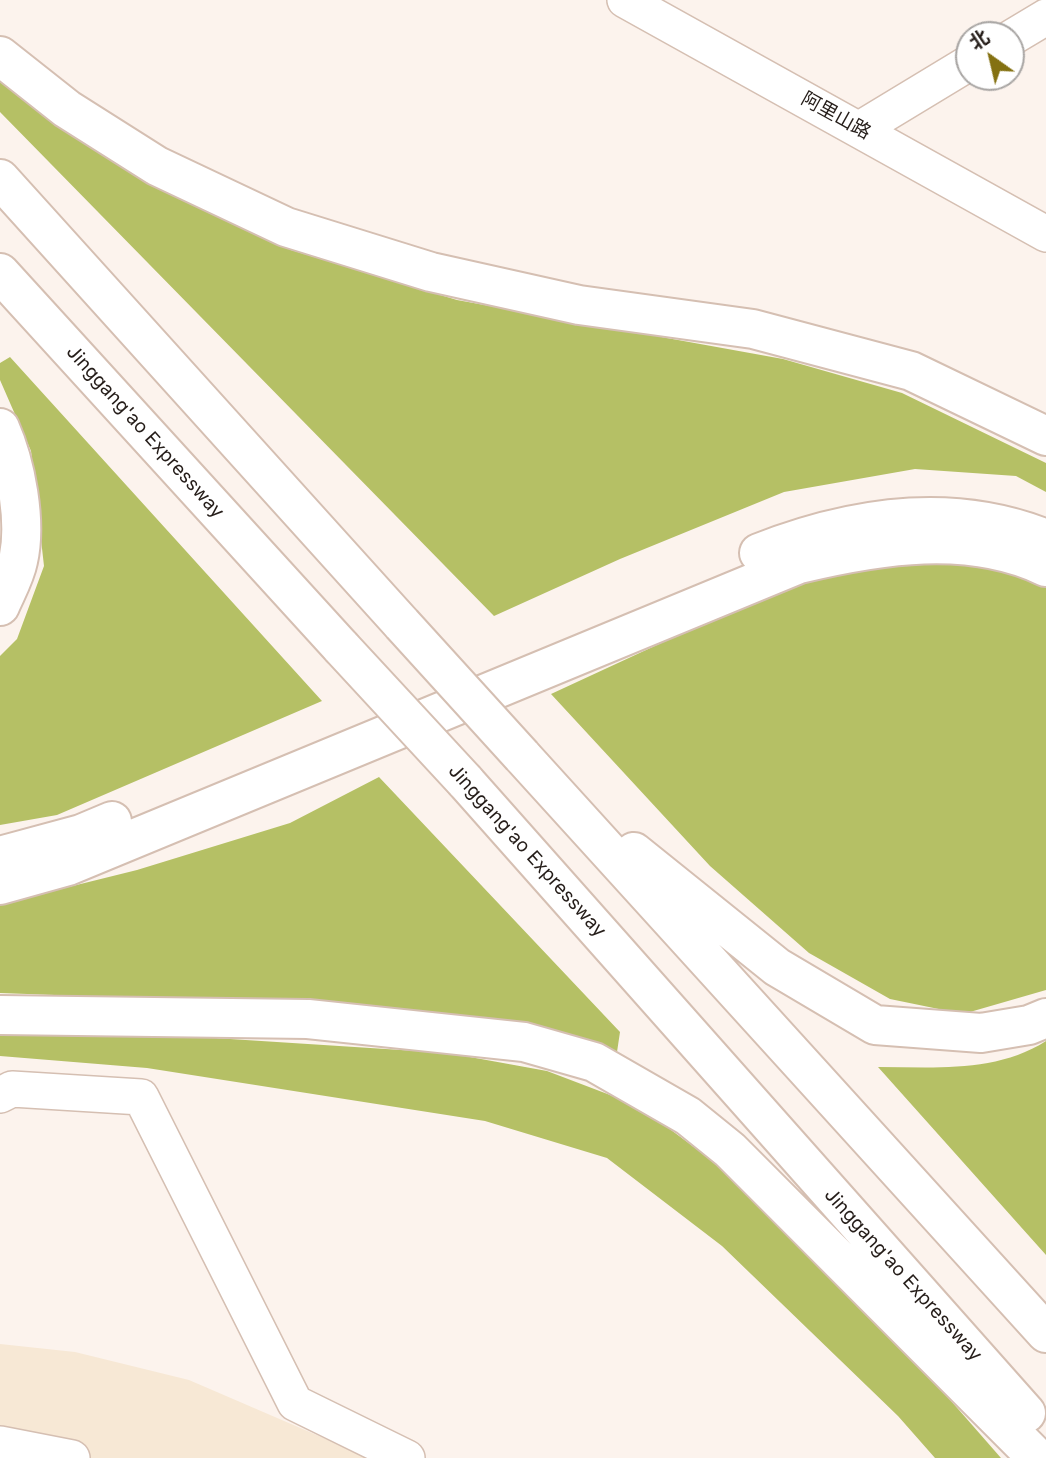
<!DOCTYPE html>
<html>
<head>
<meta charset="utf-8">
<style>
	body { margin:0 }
	#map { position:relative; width:1046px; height:1458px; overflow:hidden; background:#fcf3ed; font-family:Inter,"Noto Sans SC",sans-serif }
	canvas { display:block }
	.north { position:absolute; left:955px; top:21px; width:70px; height:70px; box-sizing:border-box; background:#fff; border:2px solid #a8a5a3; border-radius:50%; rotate:326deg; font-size:19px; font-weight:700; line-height:28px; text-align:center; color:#251d19 }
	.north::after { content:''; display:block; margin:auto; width:24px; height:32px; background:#847111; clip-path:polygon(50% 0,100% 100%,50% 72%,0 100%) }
</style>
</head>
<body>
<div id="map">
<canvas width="1046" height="1458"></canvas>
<div class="north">北</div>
</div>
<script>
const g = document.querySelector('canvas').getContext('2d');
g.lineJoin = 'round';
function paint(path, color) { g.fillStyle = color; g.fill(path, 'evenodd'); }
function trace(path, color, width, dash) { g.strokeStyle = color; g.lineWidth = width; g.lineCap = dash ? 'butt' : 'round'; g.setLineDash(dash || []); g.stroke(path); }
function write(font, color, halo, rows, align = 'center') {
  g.font = font + ' Inter,"Noto Sans SC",sans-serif'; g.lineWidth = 5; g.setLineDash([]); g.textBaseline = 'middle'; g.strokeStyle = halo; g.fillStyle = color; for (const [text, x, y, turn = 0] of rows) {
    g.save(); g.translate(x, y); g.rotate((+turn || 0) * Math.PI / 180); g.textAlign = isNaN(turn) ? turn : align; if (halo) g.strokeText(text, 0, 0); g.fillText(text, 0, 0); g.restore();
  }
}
paint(new Path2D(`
	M0,1344L75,1352L189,1380L370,1458H0Z`), '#f7e8d5');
paint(new Path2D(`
	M0,74L153,183L291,250L457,300L783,359L902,393L1046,463V492L1016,476L915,469L784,492L620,559L494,616L0,112Z
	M10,357L322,701L57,815L0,825V656L17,639L44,566L31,451L0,380V363Z
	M942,560L1025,570L1046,584V990L963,1014L890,999L809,953L710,866L551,694L767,594L853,566Z
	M379,777L620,1032L617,1052L544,1028L353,1006L0,993V904L137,870L290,823Z
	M0,1030L199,1037L448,1053L547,1071L639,1106L738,1180L931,1378L1001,1458H935L898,1416L722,1246L607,1158L485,1121L147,1068L0,1056Z
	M1046,1041V1255L878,1067C935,1067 996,1073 1046,1041Z`), '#b5c065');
const minor = new Path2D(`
	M625,0L1046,234
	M1011,38L1046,17
	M860,129L969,63
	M0,1095L12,1089L141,1097L295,1403L407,1458
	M0,1444L72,1458`);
const highway = new Path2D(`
	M0,56L67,109L157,166L286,227L431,272L579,305L753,329L911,371L1046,436
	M0,179L402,624
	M0,273L341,647
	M0,428C16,464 27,522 18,561C15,576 6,592 0,606
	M759,553C851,517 952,501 1046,539
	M522,756L1046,1333
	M465,781L1026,1413
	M634,852L777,967L875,1025L981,1033L1029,1025L1046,1018
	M0,856L81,834L112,821
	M0,885L68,866L799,564C879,545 969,530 1046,567
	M0,1015L308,1019L524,1042L594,1062L688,1116L730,1150L1037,1458`);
trace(minor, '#d5bfb2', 38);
trace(highway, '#d5bfb2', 42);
trace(minor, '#fff', 35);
trace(highway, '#fff', 38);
const highwayBridge = new Path2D(`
	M402,624L522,756
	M341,647L465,781`);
trace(highwayBridge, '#d5bfb2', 42, []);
trace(highwayBridge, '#fff', 38);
write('19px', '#251d19', '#fff', [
	["阿里山路",836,116,29],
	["Jinggang'ao Expressway",145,432,48],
	["Jinggang'ao Expressway",527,851,48],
	["Jinggang'ao Expressway",903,1275,48]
]);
</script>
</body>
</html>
